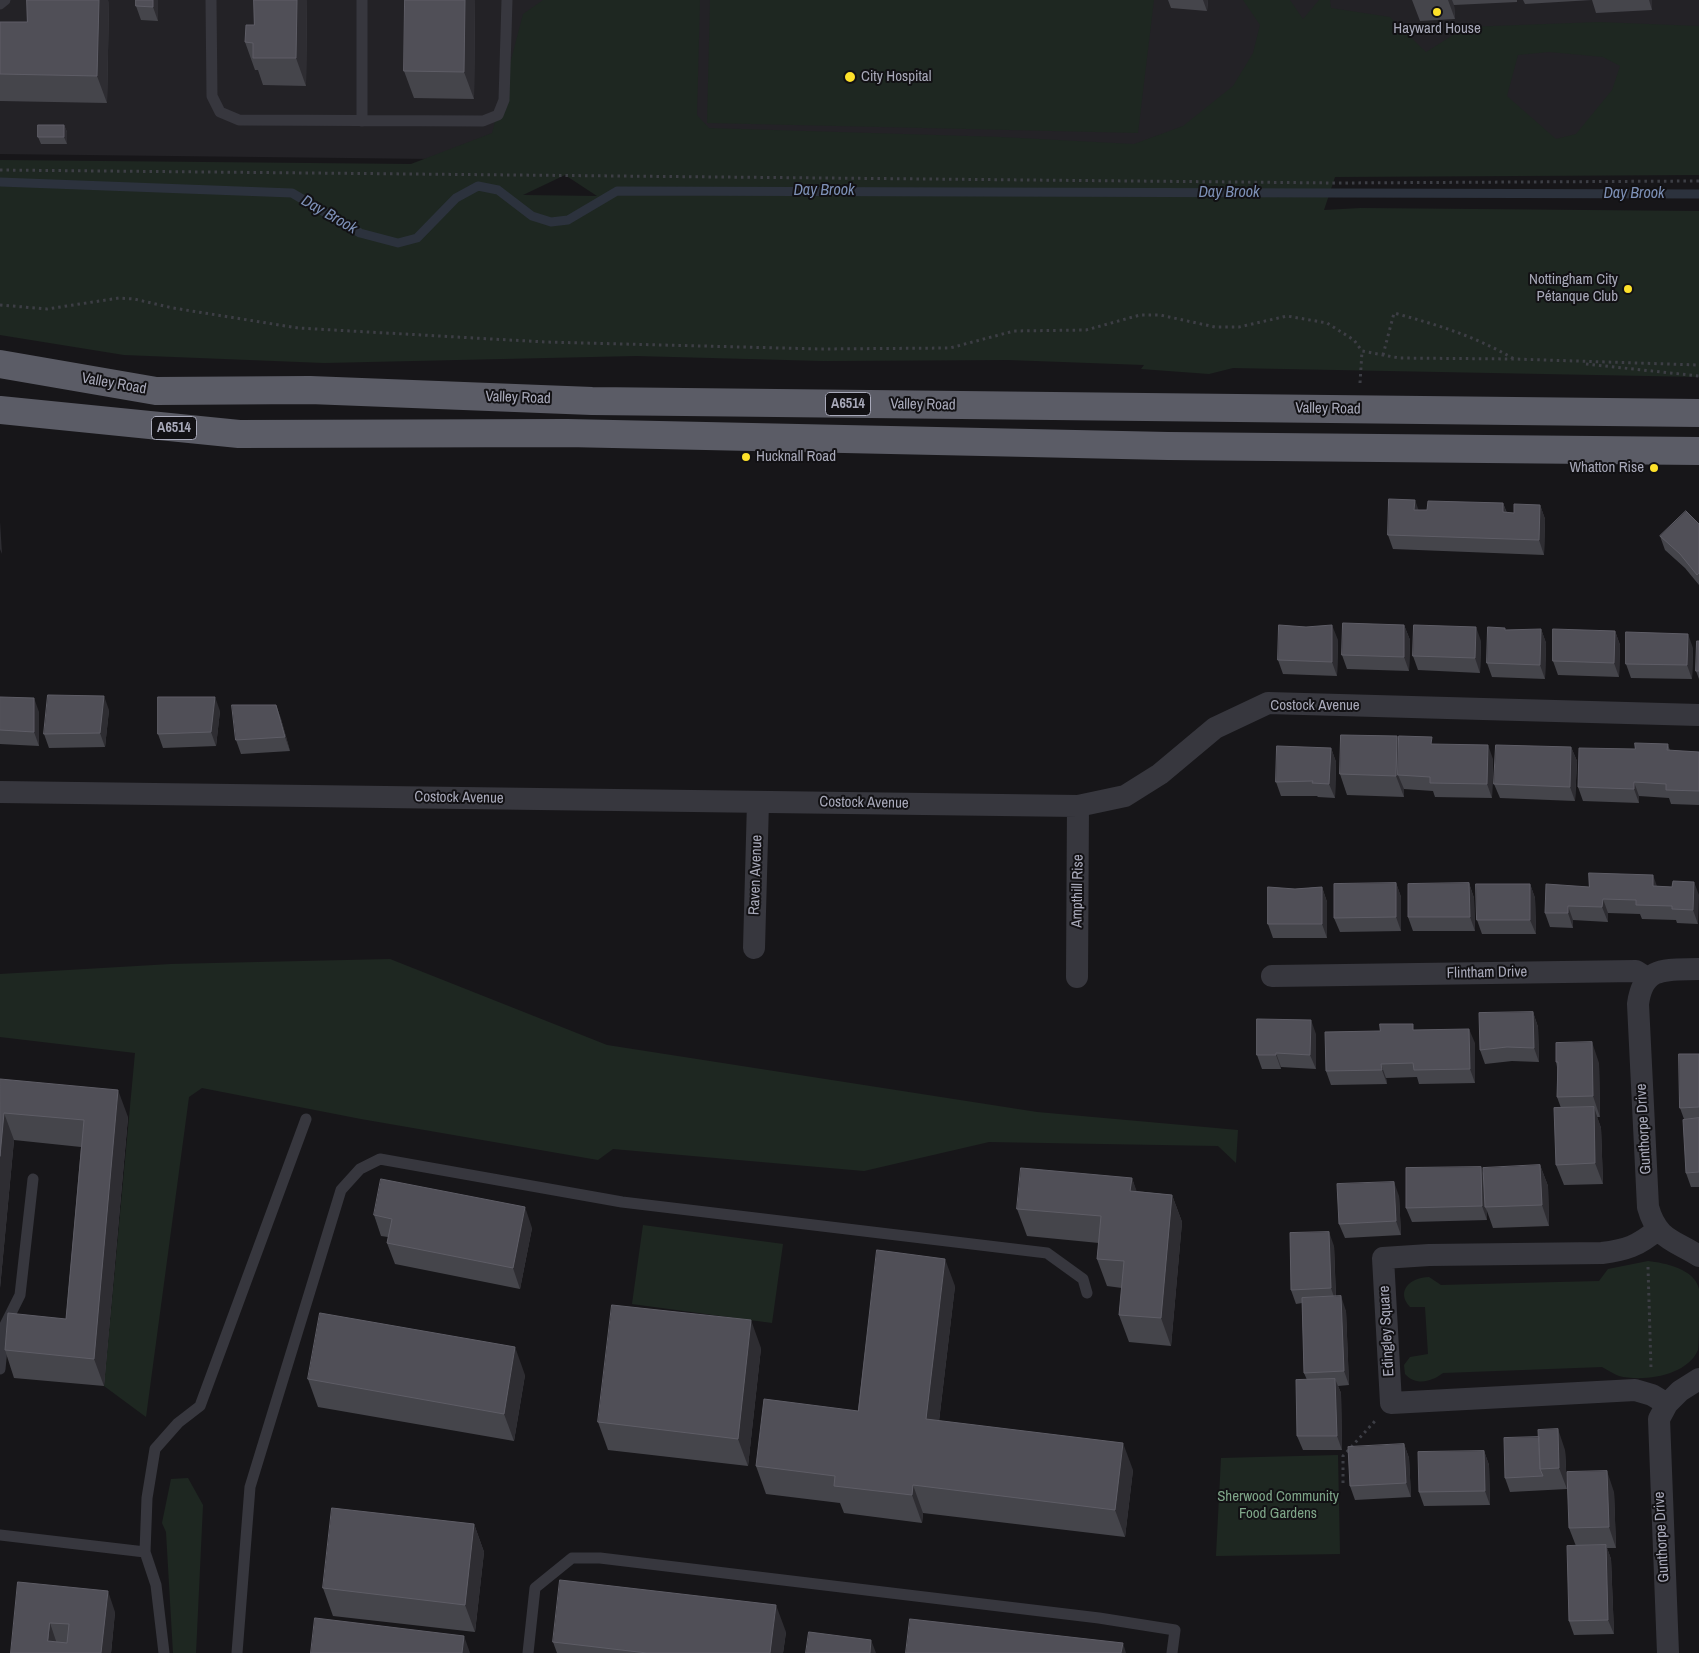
<!DOCTYPE html>
<html>
<head>
<meta charset="utf-8">
<style>
	body { margin:0 }
	canvas { display:block; background:#171619 }
</style>
</head>
<body>
<canvas width="1699" height="1653"></canvas>
<script>
const g = document.querySelector('canvas').getContext('2d');
g.lineJoin = 'round';
function paint(path, color) { g.fillStyle = color; g.fill(path, 'evenodd'); }
function trace(path, color, width, dash) { g.strokeStyle = color; g.lineWidth = width; g.lineCap = dash ? 'butt' : 'round'; g.setLineDash(dash || []); g.stroke(path); }
function write(font, color, halo, rows, align = 'center') {
  g.font = font + ' "Archivo Narrow",sans-serif'; g.lineWidth = 4; g.setLineDash([]); g.textBaseline = 'middle'; g.strokeStyle = halo; g.fillStyle = color; for (const [text, x, y, turn = 0] of rows) {
    g.save(); g.translate(x, y); g.rotate((+turn || 0) * Math.PI / 180); g.textAlign = isNaN(turn) ? turn : align; if (halo) g.strokeText(text, 0, 0); g.fillText(text, 0, 0); g.restore();
  }
}
paint(new Path2D(`
	M0,0H1699V167L956,165L0,154Z`), '#232226');
paint(new Path2D(`
	M543,0H700L697,115L709,128L1001,137L1134,144L1183,126L1233,86L1253,53L1260,25L1243,0H1290L1303,19L1319,0H1330L1331,8L1390,17L1426,52L1466,27L1599,22L1699,26V175L1335,177L1324,210L1361,208L1699,211V377L1233,368L1209,374L1141,369L1144,365L1008,360L823,361L636,356L324,363L124,355L0,335V160L411,164L492,133L523,14ZM1549,52L1603,57L1620,66L1612,90L1576,134L1556,139L1507,96L1518,55ZM565,175L597,196L523,195Z
	M710,0H1154L1138,133L707,123Z
	M390,959L607,1045L1037,1112L1238,1130L1236,1163L1218,1146L989,1142L864,1171L613,1149L598,1160L361,1119L202,1088L189,1097L146,1417L104,1386L135,1053L0,1037V974L171,964Z
	M643,1225L783,1244L772,1323L632,1304Z
	M1648,1261C1665,1263 1695,1269 1699,1289C1699,1297 1699,1308 1699,1316C1699,1326 1699,1342 1698,1350C1687,1376 1643,1382 1619,1376C1614,1374 1608,1370 1602,1367L1443,1373C1431,1382 1416,1386 1405,1374L1404,1365L1410,1357L1428,1354L1425,1307H1410C1395,1291 1411,1277 1429,1277L1441,1285L1599,1281L1608,1269Z
	M1338,1455L1340,1554L1216,1556L1221,1458Z
	M188,1478L203,1505L196,1653H173L166,1532L162,1523L171,1479Z`), '#1e2721');
trace(new Path2D(`
	M0,182L292,193L360,233L398,243L417,238L456,198L478,186L498,190L532,216L551,222L568,220L617,191L1699,194`), '#2c323d', 9);
trace(new Path2D(`
	M0,170L1338,183L1699,181
	M0,305L47,309L119,298L134,299L173,308L298,328L545,342L820,349L950,348L1014,331L1086,330L1140,315H1160L1215,327H1239L1287,316L1327,323L1354,340L1362,351L1399,358L1514,359L1699,365
	M1383,355L1394,313C1438,325 1475,336 1514,359
	M1586,364L1699,376
	M1360,383L1362,351
	M1648,1267L1651,1368
	M1343,1483V1456L1375,1421`), '#3d3e45', 3, [2.5, 4]);
trace(new Path2D(`
	M211,0L212,96L220,112L239,120L483,121L498,115L504,100L507,0
	M0,4L5,0
	M362,121V0
	M0,1369L4,1327L20,1295L33,1179
	M0,1535L145,1552
	M164,1653L156,1585L145,1552L147,1498L155,1449L178,1423L200,1406L306,1119
	M237,1653L250,1487L341,1190L360,1169L380,1159L622,1202L1047,1253L1083,1279L1087,1293
	M528,1653L535,1588L572,1558H600L1099,1618L1175,1630L1172,1653`), '#37373e', 11);
trace(new Path2D(`
	M0,792L1078,806L1125,796L1160,774L1215,728L1268,703L1699,715
	M754,948L758,802
	M1699,969C1667,970 1643,965 1638,1004L1648,1207C1657,1240 1674,1240 1699,1256
	M1272,976L1636,971L1647,978
	M1077,977L1078,806
	M1657,1230C1638,1246 1626,1250 1602,1253L1429,1255L1383,1258L1391,1403L1635,1390L1652,1395L1667,1404
	M1668,1653L1659,1419L1667,1404L1680,1391L1699,1379`), '#37373e', 22);
trace(new Path2D(`
	M0,364L156,391L310,390L592,401L1699,413
	M0,410L239,434L567,433L1168,446L1699,451`), '#5b5c66', 28);
paint(new Path2D(`
	M136,0H158V21L141,20L136,6Z
	M254,0H307L306,86L263,85L258,70H255L245,42L254,25Z
	M405,0H475L474,99L414,98L404,71Z
	M1168,0H1208L1207,11L1171,8Z
	M1412,0H1517V2L1454,5L1455,19L1420,21Z
	M1523,0H1652V10L1596,13L1592,0L1525,4Z
	M109,2L107,103L0,101V22H27Z
	M64,125L67,132V144H41L38,137Z
	M1503,503L1507,513H1514L1540,505L1545,519L1544,555L1393,549L1388,535L1418,510H1427Z
	M1699,524V585L1685,568L1665,550L1660,536Z
	M1404,625L1410,640L1409,671L1347,669L1342,655Z
	M1541,629L1546,643L1545,679L1492,677L1487,663Z
	M1615,631L1620,645L1619,677L1558,675L1553,661Z
	M1338,640L1337,676L1283,674L1278,660Z
	M1481,641L1480,673L1418,670L1413,656Z
	M1699,641V679L1696,671Z
	M1693,648L1692,679L1631,678L1626,664Z
	M0,697L39,712V746L0,744Z
	M276,705L281,719L290,751L241,754L236,740Z
	M109,710L105,747L49,748L44,734Z
	M220,711L216,746L163,748L158,734Z
	M1397,736L1399,743L1434,744L1493,759L1492,798L1435,797L1433,791L1404,789V797L1347,795L1340,774Z
	M1668,744L1670,751L1699,752V805L1671,804L1669,798L1639,796V803L1583,801L1578,787L1635,749Z
	M1571,747L1577,761L1575,801L1500,798L1494,784Z
	M1331,748L1336,762L1335,798L1318,797L1317,796H1281L1276,782Z
	M1694,882L1698,924L1677,923L1676,920L1642,919L1640,914L1608,913V922L1573,920V928L1550,927L1545,913L1589,887L1657,886L1672,887Z
	M1396,883L1401,897V931L1340,932L1334,918Z
	M1469,883L1474,898L1475,931H1413L1408,917Z
	M1530,884L1535,898L1536,934H1482L1477,920Z
	M1322,887L1327,902V938H1273L1268,924L1295,889Z
	M1533,1012L1538,1027L1539,1062L1512,1061L1485,1064L1480,1050Z
	M1380,1031L1475,1043V1083L1419,1084L1417,1077L1386,1078L1387,1084L1331,1085L1326,1071Z
	M1316,1034V1069L1281,1067V1069H1262L1257,1055Z
	M1699,1054V1187H1691L1686,1173L1684,1119L1680,1108Z
	M1556,1062L1599,1063L1600,1117H1597L1601,1128L1603,1184L1564,1185L1556,1165L1561,1108L1557,1097V1067Z
	M0,1079L128,1117L104,1386L14,1378L5,1350L66,1319L81,1147L14,1140L0,1288Z
	M1540,1165L1548,1186L1549,1226L1493,1228L1487,1211V1220L1412,1222L1406,1208L1483,1173Z
	M1132,1178L1136,1191L1172,1195L1182,1222L1171,1346L1129,1342L1119,1315L1122,1288L1107,1286L1097,1259L1099,1243L1027,1236L1017,1209Z
	M1399,1196L1401,1235L1345,1238L1339,1224Z
	M374,1215L532,1228L520,1289L395,1264L387,1243L388,1237L381,1236Z
	M1334,1246L1336,1297L1346,1311L1349,1385L1338,1386L1341,1393L1342,1450H1303L1297,1436L1307,1380L1304,1373L1302,1303L1296,1304L1291,1290Z
	M955,1286L939,1421L1133,1470L1125,1537L923,1513L922,1523L844,1513L840,1503L766,1494L756,1466L858,1411Z
	M761,1348L748,1466L608,1450L598,1422Z
	M525,1375L514,1441L318,1407L308,1379Z
	M1404,1444L1409,1458L1411,1497L1355,1500L1350,1486Z
	M1565,1450L1567,1489L1510,1492L1505,1478Z
	M1484,1451L1489,1465L1490,1505L1424,1506L1419,1492Z
	M1614,1492L1616,1548H1607L1611,1559L1614,1634L1574,1635L1569,1621L1576,1546L1569,1528Z
	M474,1524L484,1552L475,1632L333,1616L323,1588Z
	M18,1582L115,1612L111,1653H11Z
	M786,1632L783,1653H557L553,1642Z`), '#45454b');
paint(new Path2D(`
	M99,0H108L109,2L107,103L97,76Z
	M153,0H158V21L153,7Z
	M297,0H307L306,86L296,58Z
	M465,0H475L474,99L464,72Z
	M1203,0H1208L1207,11Z
	M1448,0H1452L1454,5L1455,19Z
	M1649,0H1652V10Z
	M64,125L67,132V144L64,137Z
	M1415,500L1420,514L1414,510Z
	M1503,503L1508,517L1503,512Z
	M1540,505L1545,519L1544,555L1539,540Z
	M0,521V522L2,554L0,549Z
	M1332,625L1338,640L1337,676L1332,662Z
	M1404,625L1410,640L1409,671L1404,657Z
	M1476,627L1481,641L1480,673L1475,658Z
	M1541,629L1546,643L1545,679L1540,665Z
	M1615,631L1620,645L1619,677L1614,663Z
	M1688,634L1693,648L1692,679L1687,665Z
	M104,696L109,710L105,747L100,733Z
	M215,697L220,711L216,746L211,732Z
	M34,698L39,712V746L34,732Z
	M276,705L281,719L290,751L285,737Z
	M1397,736L1404,757L1398,775L1404,789V797L1396,776Z
	M1488,745L1493,759L1492,798L1487,784Z
	M1571,747L1577,761L1575,801L1570,787Z
	M1331,748L1336,762L1335,798L1329,784Z
	M1634,782L1639,796V803L1634,789Z
	M1653,875L1658,889L1653,886Z
	M1694,882L1699,895L1698,924L1693,910Z
	M1396,883L1401,897V931L1396,917Z
	M1469,883L1474,898L1475,931L1470,917Z
	M1530,884L1535,898L1536,934L1530,920Z
	M1322,887L1327,902V938L1322,924Z
	M1603,899L1608,913V922L1602,907Z
	M1568,906L1573,920V928L1568,913Z
	M1533,1012L1538,1027L1539,1062L1534,1048Z
	M1311,1020L1316,1034V1069L1310,1055Z
	M1469,1029L1475,1043V1083L1470,1069Z
	M1592,1042L1599,1063L1600,1117L1593,1096Z
	M1276,1053L1281,1067V1069L1276,1055Z
	M1381,1064L1386,1078L1387,1084L1382,1070Z
	M118,1090L128,1117L104,1386L94,1359Z
	M1594,1107L1601,1128L1603,1184L1595,1163Z
	M4,1113L14,1140L0,1288V1156Z
	M1540,1165L1548,1186L1549,1226L1542,1205Z
	M1481,1167L1486,1181L1485,1207L1487,1211V1220L1482,1206Z
	M1132,1178L1142,1206L1130,1191Z
	M1394,1182L1399,1196L1401,1235L1396,1221Z
	M1172,1195L1182,1222L1171,1346L1161,1318Z
	M525,1207L532,1228L520,1289L513,1268Z
	M1329,1232L1334,1246L1336,1303L1331,1288Z
	M945,1259L955,1286L936,1446L926,1419Z
	M1341,1296L1346,1311L1349,1385L1344,1371Z
	M751,1320L761,1348L748,1466L738,1439Z
	M515,1347L525,1375L514,1441L504,1414Z
	M1335,1379L1341,1393L1342,1450L1337,1436Z
	M1558,1429L1565,1450L1567,1489L1559,1468Z
	M1123,1443L1133,1470L1125,1537L1115,1510Z
	M1404,1444L1409,1458L1411,1497L1406,1483Z
	M1484,1451L1489,1465L1490,1505L1485,1491Z
	M1607,1471L1614,1492L1616,1548L1609,1527Z
	M913,1485L923,1513L922,1523L912,1495Z
	M474,1524L484,1552L475,1632L465,1605Z
	M1606,1545L1611,1559L1614,1634L1608,1620Z
	M108,1591L115,1612L111,1653H101Z
	M776,1605L786,1632L783,1653H770Z
	M50,1623L57,1644L48,1641Z
	M464,1636L470,1653H462Z
	M871,1640L876,1653H870Z
	M1123,1643L1126,1653H1121Z`), '#2e2d32');
const building = new Path2D(`
	M27,0H99L97,76L0,74V22H27Z
	M136,0H153V7L136,6Z
	M254,0H297L296,58H253V43L245,42L246,25H254Z
	M405,0H465L464,72L404,71Z
	M38,125H64V137H38Z
	M1389,499L1415,500L1414,510H1427L1428,501L1503,503V512L1514,513V504L1540,505L1539,540L1388,535Z
	M1686,511L1699,524V573L1697,575L1680,554L1660,536Z
	M1343,623L1404,625V657L1342,655Z
	M1279,625L1306,627L1332,625V662L1278,660Z
	M1414,625L1476,627L1475,658L1413,656Z
	M1488,627L1505,628V630L1541,629L1540,665L1487,663Z
	M1553,629L1615,631L1614,663L1553,661Z
	M1626,632L1688,634L1687,665L1626,664Z
	M1697,641H1699V671H1696Z
	M48,695L104,696L100,733L44,734Z
	M0,697L34,698V732L0,730Z
	M158,697H215L211,732L158,734Z
	M232,705H276L285,737L236,740Z
	M1341,735L1397,736L1396,776L1340,774Z
	M1399,736L1432,737L1431,744L1488,745L1487,784L1430,783V777L1398,775Z
	M1635,743L1668,744L1667,750L1699,752V791L1666,790V784L1634,782V789L1578,787L1579,748L1635,749Z
	M1496,745L1571,747L1570,787L1494,784Z
	M1277,746L1331,748L1329,784L1312,783L1313,781L1276,782Z
	M1589,873L1653,875V886L1672,887L1673,881L1694,882L1693,910L1672,909V906L1636,905V900L1603,899L1602,907L1568,906V913H1545L1546,884L1589,887Z
	M1396,883V917L1334,918V884Z
	M1469,883L1470,917H1408V884Z
	M1476,884H1530V920H1477Z
	M1268,887L1295,889L1322,887V924H1268Z
	M1533,1012L1534,1048L1507,1047L1480,1050L1479,1013Z
	M1257,1019L1311,1020L1310,1055L1276,1053V1055H1257Z
	M1380,1024H1413V1030L1469,1029L1470,1069L1414,1070L1413,1063L1381,1064L1382,1070L1326,1071L1325,1032L1380,1031Z
	M1592,1042L1593,1096L1557,1097L1558,1062H1556V1043Z
	M1679,1054H1699V1107L1680,1108Z
	M0,1079L118,1090L94,1359L5,1350L8,1313L66,1319L84,1120L4,1113L0,1156Z
	M1594,1107L1595,1163L1556,1165L1554,1108Z
	M1699,1118V1172L1686,1173L1683,1120Z
	M1540,1165L1542,1205L1485,1207L1483,1168Z
	M1481,1167L1482,1206L1406,1208V1168Z
	M1021,1168L1132,1178L1130,1191L1172,1195L1161,1318L1119,1315L1124,1261L1097,1259L1101,1216L1017,1209Z
	M381,1179L525,1207L513,1268L387,1243L392,1219L374,1215Z
	M1394,1182L1396,1221L1339,1224L1337,1184Z
	M1329,1232L1331,1288L1291,1290L1290,1233Z
	M877,1250L945,1259L926,1419L1123,1443L1115,1510L913,1485L912,1495L834,1486L835,1476L756,1466L764,1399L858,1411Z
	M1341,1296L1344,1371L1304,1373L1302,1298Z
	M612,1305L751,1320L738,1439L598,1422Z
	M320,1313L515,1347L504,1414L308,1379Z
	M1335,1379L1337,1436H1297L1296,1380Z
	M1558,1429L1559,1468L1540,1469L1538,1430Z
	M1539,1437L1540,1469L1543,1476L1505,1478L1504,1438Z
	M1404,1444L1406,1483L1350,1486L1348,1447Z
	M1484,1451L1485,1491L1419,1492L1418,1452Z
	M1607,1471L1609,1527L1569,1528L1567,1472Z
	M332,1508L474,1524L465,1605L323,1588Z
	M1606,1545L1608,1620L1569,1621L1567,1546Z
	M560,1580L776,1605L770,1653H647L553,1642Z
	M18,1582L108,1591L101,1653H11ZM50,1623L69,1624L67,1643L48,1641Z
	M315,1618L464,1636L462,1653H311Z
	M910,1619L1123,1643L1121,1653H906Z
	M809,1632L871,1640L870,1653H806Z`);
paint(building, '#504f57');
trace(building, '#5e5d66', 1);
for (const [x, y, r, color] of [
	[1437,12,5,"#fde12a"],
	[850,77,6,"#fde12a"],
	[1628,289,5,"#fde12a"],
	[746,457,5,"#fde12a"],
	[1654,468,5,"#fde12a"]
]) { const dot = new Path2D(); dot.arc(x, y, r, 0, 2 * Math.PI); g.fillStyle = color; g.fill(dot); trace(dot, '#121114', 2); }
for (const [x, y, w] of [
	[848,404,45],
	[174,428,45]
]) { const box = new Path2D(); box.roundRect(x - w / 2, y - 11.5, w, 23, 4); g.fillStyle = '#121114'; g.fill(box); trace(box, '#a8a9b9', 1); }
write('bold 14px', '#a8a9b9', null, [
	["A6514",848,404],
	["A6514",174,428]
]);
write('15px', '#a8a9b9', '#121114', [
	["Hayward House",1437,29,"center"],
	["City Hospital",861,77],
	["Nottingham City",1618,280,"right"],
	["Pétanque Club",1618,297,"right"],
	["Hucknall Road",756,457],
	["Whatton Rise",1644,468,"right"]
], 'left');
write('15px', '#a8a9b9', '#121114', [
	["Valley Road",114,384,10],
	["Valley Road",518,398,2],
	["Valley Road",923,405,1],
	["Valley Road",1328,409,1],
	["Costock Avenue",1315,706],
	["Costock Avenue",459,798,1],
	["Costock Avenue",864,803,1],
	["Raven Avenue",756,875,-88],
	["Ampthill Rise",1078,891,-89],
	["Flintham Drive",1487,973,-1],
	["Gunthorpe Drive",1644,1129,-93],
	["Edingley Square",1387,1331,-93],
	["Gunthorpe Drive",1662,1537,-93]
]);
write('15px', '#7ea588', '#121114', [
	["Sherwood Community",1278,1497],
	["Food Gardens",1278,1514]
]);
write('italic 16px', '#7d90b6', '#121114', [
	["Day Brook",824,191],
	["Day Brook",1229,193],
	["Day Brook",1634,194],
	["Day Brook",329,215,30]
]);
</script>
</body>
</html>
